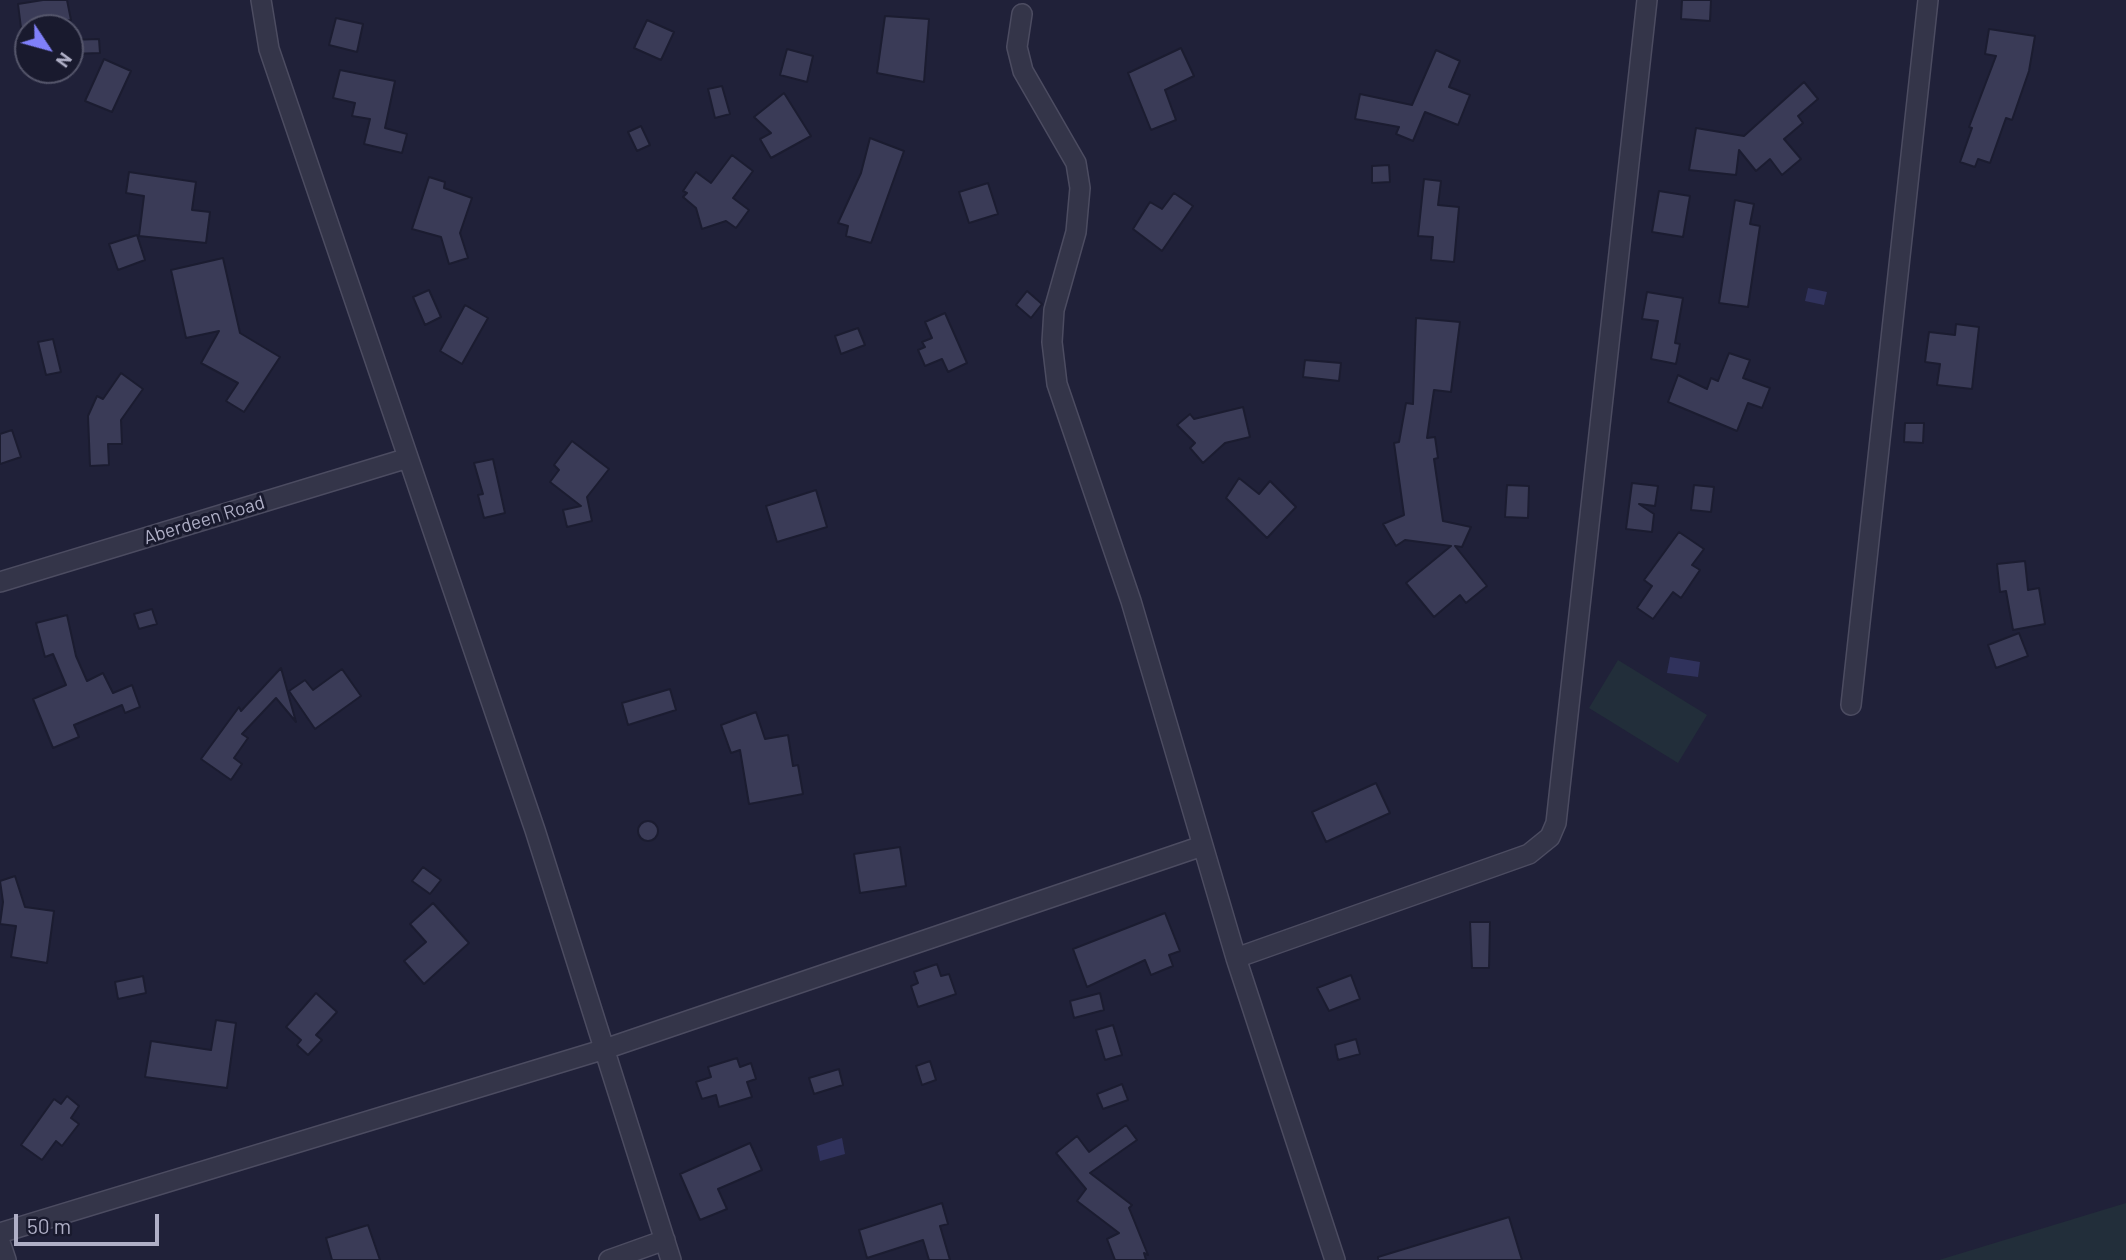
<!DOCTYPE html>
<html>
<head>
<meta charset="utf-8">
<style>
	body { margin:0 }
	#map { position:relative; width:2126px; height:1260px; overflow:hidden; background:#202139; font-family:Barlow,sans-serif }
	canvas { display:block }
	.north { position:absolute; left:14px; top:14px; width:70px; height:70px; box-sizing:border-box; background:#191a2e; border:2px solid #55566b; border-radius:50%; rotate:126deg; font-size:19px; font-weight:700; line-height:28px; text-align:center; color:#afafc6 }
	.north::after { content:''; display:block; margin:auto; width:24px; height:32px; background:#8080fa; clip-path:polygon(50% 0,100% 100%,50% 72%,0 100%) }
	.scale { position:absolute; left:14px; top:1214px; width:145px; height:32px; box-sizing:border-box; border:4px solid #afafc6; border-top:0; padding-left:9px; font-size:21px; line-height:24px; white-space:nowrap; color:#afafc6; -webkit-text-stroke:5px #191a2e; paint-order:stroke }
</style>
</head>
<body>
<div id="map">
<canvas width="2126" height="1260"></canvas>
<div class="north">N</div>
<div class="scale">50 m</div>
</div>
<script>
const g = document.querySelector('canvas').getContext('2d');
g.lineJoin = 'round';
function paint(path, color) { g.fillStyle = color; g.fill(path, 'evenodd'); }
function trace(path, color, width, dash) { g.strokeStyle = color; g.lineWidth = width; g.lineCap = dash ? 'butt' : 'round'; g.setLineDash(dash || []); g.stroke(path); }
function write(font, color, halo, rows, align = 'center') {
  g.font = font + ' Barlow,sans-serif'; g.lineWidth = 6; g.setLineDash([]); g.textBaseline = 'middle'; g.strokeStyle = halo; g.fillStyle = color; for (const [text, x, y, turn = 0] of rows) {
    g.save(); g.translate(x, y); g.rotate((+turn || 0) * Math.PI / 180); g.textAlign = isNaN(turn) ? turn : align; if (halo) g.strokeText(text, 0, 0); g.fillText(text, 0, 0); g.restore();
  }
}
paint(new Path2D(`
	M1618,660L1707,715L1678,763L1589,708Z
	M2126,1203V1260H1939Z`), '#222e3a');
paint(new Path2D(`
	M1808,288L1827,292L1824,305L1805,301Z
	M1670,657L1700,662L1698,677L1667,673Z
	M842,1138L845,1154L820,1161L817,1146Z`), '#30325c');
const building = new Path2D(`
	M43,0H67L71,20L21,28L18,4Z
	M1682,0H1711L1710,21L1681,19Z
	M885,16L929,19L924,82L877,73Z
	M336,18L363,24L357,52L329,45Z
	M647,20L674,32L661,60L634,48Z
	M1989,29L2035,36L2029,71L2012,120L2006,118L1990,163L1978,159L1975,167L1960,162L1972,128L1969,127L1996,56L1985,54Z
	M99,39L100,53L70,54V40Z
	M1181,48L1194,76L1165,90L1176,120L1151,130L1128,73Z
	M787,49L813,56L807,82L780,75Z
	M1436,50L1460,61L1449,87L1470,95L1458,125L1425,112L1413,141L1396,134L1399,127L1355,119L1360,94L1412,105Z
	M104,59L131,71L112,112L85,101Z
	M340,70L395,81L385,128L407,134L402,153L364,144L370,119L352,116L355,103L333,98Z
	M1804,82L1818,99L1798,116L1803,123L1784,139L1801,159L1782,175L1770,159L1756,171L1739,150L1736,175L1689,170L1696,128L1744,136Z
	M722,86L730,114L715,118L708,89Z
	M784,93L811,136L771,158L760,139L771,133L754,117Z
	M641,126L650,145L637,151L628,132Z
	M870,138L904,151L871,243L846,236L848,226L838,223L861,173Z
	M732,155L753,171L733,198L749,210L736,228L726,221L702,229L696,208L683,197L687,193L683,191L696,172L711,183Z
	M1389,165L1390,182L1372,183V166Z
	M129,172L196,182L192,210L210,212L206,243L139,236L144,196L126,193Z
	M429,177L445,182L444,188L472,198L460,233L468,258L449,264L441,237L412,229Z
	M1424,179L1441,181L1438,205L1459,207L1454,262L1431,260L1433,237L1418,236Z
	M988,183L998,214L969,223L959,192Z
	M1659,191L1690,196L1683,237L1652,232Z
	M1174,193L1193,206L1162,251L1133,229L1150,202L1162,209Z
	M1735,200L1754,204L1750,224L1760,226L1748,307L1719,303Z
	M137,235L145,260L118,270L109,244Z
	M223,258L240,333L280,357L244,412L226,401L238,383L201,363L219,331L186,338L171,270Z
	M429,290L441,317L425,325L413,297Z
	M1027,291L1042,304L1031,318L1016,305Z
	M1647,292L1683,298L1675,343L1680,344L1676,364L1651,359L1658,321L1642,319Z
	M465,305L488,318L462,364L440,351Z
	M945,313L967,363L948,372L942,359L925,366L918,350L925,347L922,342L932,338L925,322Z
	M1416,318L1460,322L1451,392L1434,390L1427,438L1435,437L1438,458L1434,459L1443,521L1471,527L1462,547L1455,546L1487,586L1466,603L1460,595L1434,617L1406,583L1451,546L1405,540L1396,546L1383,524L1404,515L1394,443L1399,442L1406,403L1413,404Z
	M1956,324L1979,327L1972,389L1937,385L1940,364L1925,362L1929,332L1955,335Z
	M858,328L865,345L841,354L835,336Z
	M53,339L61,372L46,375L38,342Z
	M1729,353L1750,360L1743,378L1770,388L1762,408L1748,403L1737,431L1668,402L1678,375L1707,389L1711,378L1718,381Z
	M1305,360L1341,363L1339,381L1303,377Z
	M121,373L143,389L121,420L122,444H108L109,465L90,466L88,416L97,396L103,399Z
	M1243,407L1250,437L1225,443L1203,463L1190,448L1195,443L1177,425L1190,414L1194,419Z
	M1905,423H1924L1923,443L1904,442Z
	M12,430L21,457L0,464V434Z
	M572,441L609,469L587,497L592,521L567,527L563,510L581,506L550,482L559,470L554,465Z
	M493,459L505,513L484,518L478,495L483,494L474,463Z
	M1239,478L1259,494L1270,481L1296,507L1267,538L1226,498Z
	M1632,483L1658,486L1655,506L1639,504L1654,514L1652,532L1626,529Z
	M1507,485L1529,486L1528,518L1505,517Z
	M1694,485L1714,487L1711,512L1691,510Z
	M816,490L827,527L777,542L766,506Z
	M1679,532L1704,549L1692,565L1700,570L1681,598L1673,592L1653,619L1637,608L1652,586L1644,580Z
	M2025,561L2028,590L2039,588L2045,624L2013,630L2006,591L2000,592L1997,564Z
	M152,609L157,624L139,629L134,614Z
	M67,615L76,656L87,681L103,673L113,693L132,685L140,707L125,713L122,705L74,725L79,737L53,748L33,699L66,685L53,654L45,657L36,623Z
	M2019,633L2028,656L1996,668L1988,645Z
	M281,668L296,722L276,698L242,734L248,738L234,758L242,764L231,780L201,759L239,707L241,711Z
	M342,669L361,696L315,729L289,691L305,680L313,690Z
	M670,689L676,710L628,725L622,703Z
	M756,712L765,739L788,735L793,766L798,765L803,794L749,804L740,750L731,753L721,725Z
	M1376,783L1390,813L1326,842L1312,812Z
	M638 831a10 10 0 1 1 20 0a10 10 0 1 1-20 0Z
	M900,847L906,886L860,893L854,854Z
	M423,867L441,880L430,894L412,881Z
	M15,876L25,907L54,911L47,963L11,957L16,926L0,924L3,902L0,881Z
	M433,903L469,943L424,984L404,961L426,942L410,924Z
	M1165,913L1180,951L1169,955L1173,966L1151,975L1145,960L1087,987L1073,949Z
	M1470,922H1490L1489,968H1472Z
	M937,964L941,976L949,974L956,994L918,1007L911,986L918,983L914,972Z
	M1351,975L1360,999L1329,1011L1317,988Z
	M143,976L146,993L118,999L115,982Z
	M316,993L337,1012L316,1035L322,1040L308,1055L297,1045L301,1040L286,1027Z
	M1100,993L1104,1010L1074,1018L1070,1001Z
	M216,1020L236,1023L227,1088L145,1077L151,1041L211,1050Z
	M1113,1025L1122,1055L1105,1060L1096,1030Z
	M1356,1039L1360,1054L1338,1060L1335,1045Z
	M737,1058L740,1067L751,1063L756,1079L747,1082L752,1097L719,1107L716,1095L702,1099L696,1082L711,1077L708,1067Z
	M930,1061L936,1080L922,1085L916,1066Z
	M839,1069L843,1085L814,1094L809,1078Z
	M1122,1084L1128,1100L1103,1109L1097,1094Z
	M67,1096L79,1106L71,1118L79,1124L62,1146L56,1141L42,1160L21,1145L54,1099L61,1104Z
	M1126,1125L1137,1140L1090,1173L1132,1205L1129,1208L1148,1255L1144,1253L1146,1260H1115L1107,1239L1119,1233L1077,1201L1086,1189L1056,1153L1077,1136L1089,1152Z
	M750,1143L762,1170L718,1189L727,1209L700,1220L680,1174Z
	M942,1203L948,1224L940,1226L950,1260H929L923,1240L867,1258L859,1230Z
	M1509,1217L1522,1260H1378V1257Z
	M368,1225L380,1260H332L326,1238Z`);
paint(building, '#3a3b57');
trace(building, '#1b1c30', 2);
const minor = new Path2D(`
	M261,0L269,49L535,830L671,1260
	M1022,14L1017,47L1023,71L1076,163L1080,188L1076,232L1054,310L1052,342L1057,384L1131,601L1236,958L1335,1260
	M0,582L408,458
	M1851,705L1928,0
	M1236,958L1529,854L1550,837L1556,823L1647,0
	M0,1233L605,1049L1202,846
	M0,1242L6,1260
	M609,1260L665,1240`);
trace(minor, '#4c4c61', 22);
trace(minor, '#343549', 19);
write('19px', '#afafc6', '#191a2e', [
	["Aberdeen Road",204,520,-17]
]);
</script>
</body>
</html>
